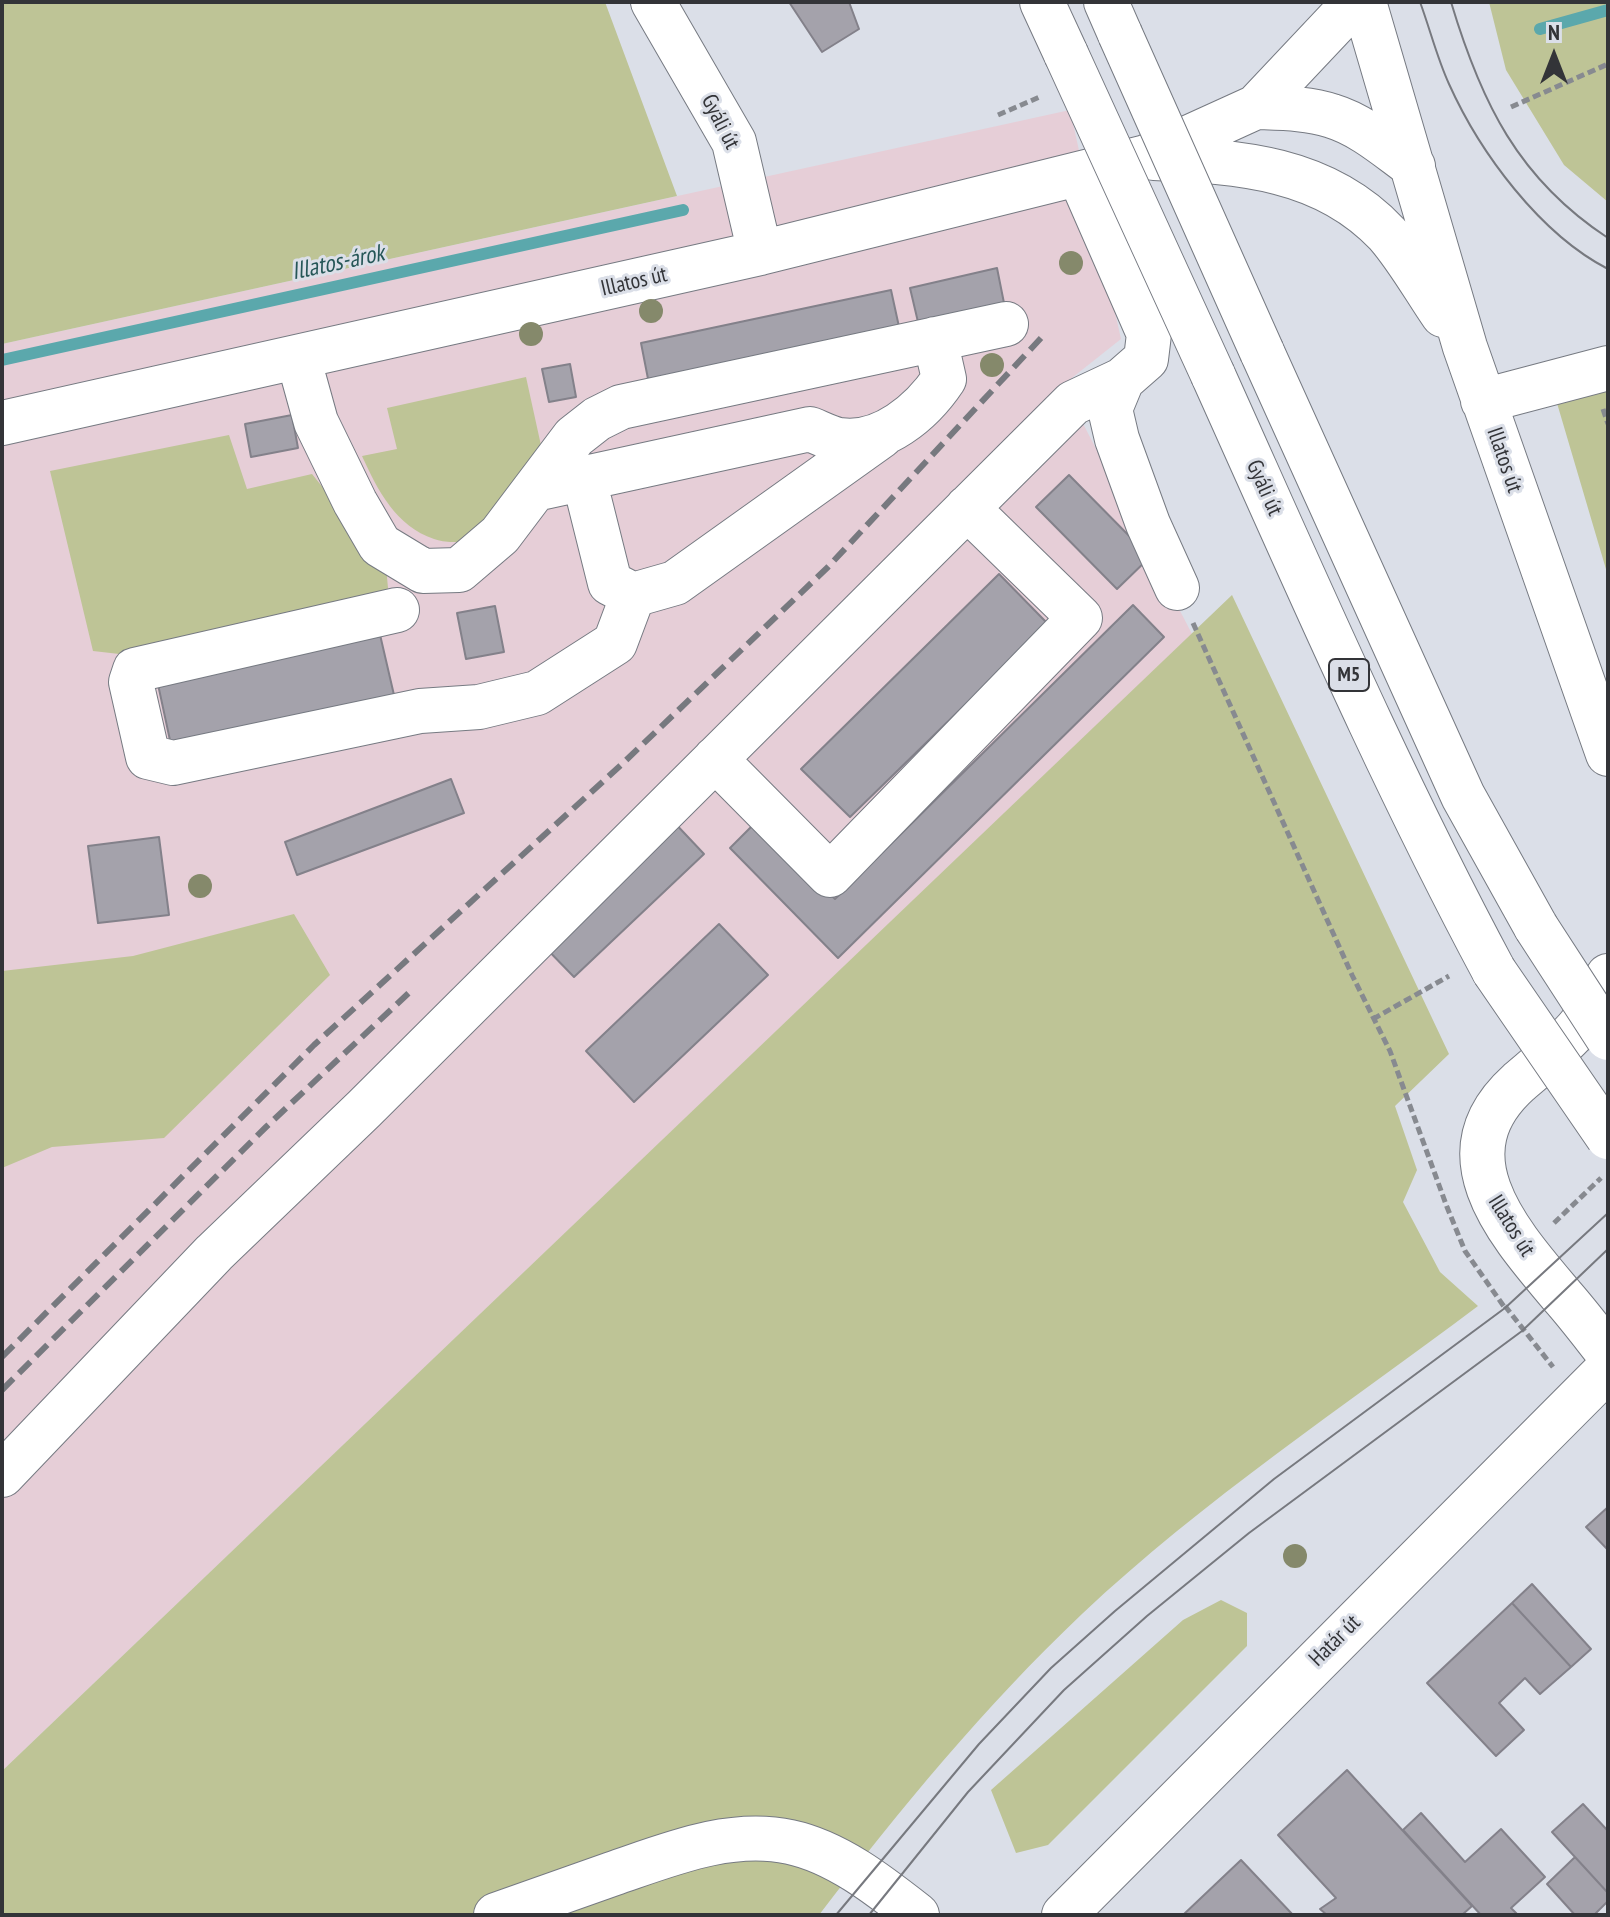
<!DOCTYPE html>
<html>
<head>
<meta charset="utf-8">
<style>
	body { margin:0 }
	#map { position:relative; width:1610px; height:1917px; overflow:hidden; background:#dbdfe8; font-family:"PT Sans Narrow",sans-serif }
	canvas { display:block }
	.frame { position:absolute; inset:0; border:4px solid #333438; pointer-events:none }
	.north { position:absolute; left:1514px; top:16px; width:80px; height:80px; -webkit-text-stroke:6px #dbdfe8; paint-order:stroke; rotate:0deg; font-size:22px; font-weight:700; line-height:32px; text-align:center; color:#333438 }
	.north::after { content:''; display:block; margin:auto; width:28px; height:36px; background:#333438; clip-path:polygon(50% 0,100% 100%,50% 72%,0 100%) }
</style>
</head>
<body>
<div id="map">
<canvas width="1610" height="1917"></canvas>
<div class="frame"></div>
<div class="north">N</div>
</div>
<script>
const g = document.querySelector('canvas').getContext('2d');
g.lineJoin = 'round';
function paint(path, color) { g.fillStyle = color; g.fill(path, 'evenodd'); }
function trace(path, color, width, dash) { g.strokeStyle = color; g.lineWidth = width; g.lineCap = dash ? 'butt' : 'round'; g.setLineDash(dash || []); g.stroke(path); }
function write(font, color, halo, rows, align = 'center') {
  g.font = font + ' "PT Sans Narrow",sans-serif'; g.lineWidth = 6; g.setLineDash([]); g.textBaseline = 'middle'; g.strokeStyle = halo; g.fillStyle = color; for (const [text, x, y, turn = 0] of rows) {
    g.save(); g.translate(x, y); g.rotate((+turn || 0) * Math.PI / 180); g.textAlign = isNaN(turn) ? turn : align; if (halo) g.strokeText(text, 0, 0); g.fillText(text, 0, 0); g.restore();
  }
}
paint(new Path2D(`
	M1070,110L1121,339L1063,385L1192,634L2,1771V344Z`), '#e6ced7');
paint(new Path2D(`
	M2,2H605L677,196L2,344Z
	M1489,2H1608V202L1564,165L1506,70Z
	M1608,375V576L1554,393Z
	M526,377L542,450L472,543C460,542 445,543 434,539C396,526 378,491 362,456L397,449L387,408Z
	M229,435L247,489L312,474L386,566L388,588L381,601L128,655L93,651L50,471Z
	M1232,595L1449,1054L1395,1106L1417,1170L1403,1202L1440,1272L1478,1306C1345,1406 1203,1500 1082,1614C985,1706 900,1809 819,1915H2V1771Z
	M294,914L330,975L164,1138L52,1147L2,1168V971L133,956Z
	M1221,1600L1247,1613V1646L1048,1845L1016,1853L991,1790L1183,1620Z`), '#bec496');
trace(new Path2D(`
	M1540,29L1608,10
	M2,360L683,210`), '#5ba8ac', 12);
const building = new Path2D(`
	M789,2H849L859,29L822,52Z
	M997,268L1004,303L918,322L910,288Z
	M891,290L901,336L650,389L641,343Z
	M570,364L576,397L549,402L542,369Z
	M292,415L298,448L251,457L245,424Z
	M1069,475L1150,557L1117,589L1036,507Z
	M999,574L1048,624L850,817L801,769Z
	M1133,605L1164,637L838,958L730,848L757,821L835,899Z
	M495,606L504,652L466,659L457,613Z
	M378,626L394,695L171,745L156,675Z
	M451,779L464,813L297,875L285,842Z
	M671,819L704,854L574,977L541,943Z
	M159,837L169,915L98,923L88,846Z
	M719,924L768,975L634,1102L586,1051Z
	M1608,1507V1550L1586,1527Z
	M1532,1584L1591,1649L1571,1667L1512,1603Z
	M1512,1603L1571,1667L1540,1694L1525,1678L1499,1703L1524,1730L1496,1756L1427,1683Z
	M1347,1770L1472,1906L1462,1915H1327L1320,1909L1336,1898L1278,1835Z
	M1583,1804L1608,1831V1893L1552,1832Z
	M1421,1813L1465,1862L1501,1829L1545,1877L1511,1908L1518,1915H1481L1403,1830Z
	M1575,1857L1608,1893V1901L1594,1915H1575L1547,1884Z
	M1241,1860L1293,1915H1183Z`);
paint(building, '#a4a2ab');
trace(building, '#83818a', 2);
const minor = new Path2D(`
	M653,2L734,142L760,253
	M1364,2L1465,347L1608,754
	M1256,107C1281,108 1308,108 1332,116C1362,125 1388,148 1413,166
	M1154,158C1239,162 1324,167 1387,234C1408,258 1425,289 1443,315
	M1079,174L1149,334L1146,359L1122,380L1110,409L1117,439L1148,524L1177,588
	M298,357L316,422L355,502L380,545L423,571L459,570L500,535L574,437L597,419L621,407L1006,324
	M1483,401L1608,368
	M2,423L760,253L1146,157L1256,107L1355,2
	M584,479L610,583L633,595L675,583L881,436
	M535,489L810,429C820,433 831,439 840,440C882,446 922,412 944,379L935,339
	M397,610L135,670L131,682L148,757L173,763L420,711L479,707L537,693L615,643L633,595
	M715,759L830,875L1080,618L967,508
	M1608,976C1593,1023 1555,1051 1519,1082C1438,1155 1509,1233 1562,1296C1578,1314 1593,1334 1608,1353
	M2,1475L214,1253L364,1109L1073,403L1122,380
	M496,1915C535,1901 573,1888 612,1874C668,1855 729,1829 790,1842C837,1852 880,1886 917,1915`);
const major = new Path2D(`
	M1042,2L1066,54
	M1106,2L1120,34
	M1262,352L1463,796L1536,927
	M1213,375C1303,575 1390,777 1494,971
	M1064,1915L1608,1369`);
trace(minor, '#767a82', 46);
trace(major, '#767a82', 46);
trace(new Path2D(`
	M1511,107L1608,64
	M998,115L1042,96
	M1603,409L1608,424
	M1193,623L1352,975L1390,1051L1447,1207L1465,1251L1505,1308
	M1373,1019L1449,976
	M1554,1223L1601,1178
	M1505,1306L1553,1367`), '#878a90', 5, [8, 4]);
trace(minor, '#fff', 44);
trace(major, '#fff', 44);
trace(new Path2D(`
	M1420,2C1430,29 1437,58 1449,84C1480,153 1540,234 1608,269
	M1451,2C1481,102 1518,179 1608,238
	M836,1915L979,1744L1051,1668L1115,1611L1274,1479L1505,1308L1608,1213
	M869,1915L968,1792L1064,1690L1147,1616L1249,1533L1522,1331L1608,1249`), '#77797f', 2);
trace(new Path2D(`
	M2,1357L314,1045L621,765L828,567L1041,338
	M2,1390L266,1127L413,989`), '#77797f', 6, [16, 8]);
const majorBridge = new Path2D(`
	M1120,34L1262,352
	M1066,54L1213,375
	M1536,927L1608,1038
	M1494,971L1608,1137`);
trace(majorBridge, '#767a82', 46, []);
trace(majorBridge, '#fff', 44);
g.fillStyle = '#85896b';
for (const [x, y] of [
	[1071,263],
	[651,311],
	[531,334],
	[992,365],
	[200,886],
	[1295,1556]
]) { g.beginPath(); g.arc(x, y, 12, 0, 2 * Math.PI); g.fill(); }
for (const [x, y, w] of [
	[1349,675,40]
]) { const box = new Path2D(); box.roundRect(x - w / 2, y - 16, w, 32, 6); g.fillStyle = '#dbdfe8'; g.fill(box); trace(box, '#333438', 2); }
write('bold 20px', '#333438', null, [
	["M5",1349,675]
]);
write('22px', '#333438', '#dbdfe8', [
	["Gyáli út",720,122,63],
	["Illatos út",634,282,-13],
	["Illatos út",1504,460,71],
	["Gyáli út",1264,488,66],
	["Illatos út",1511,1226,58],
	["Határ út",1335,1641,-45]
]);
write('italic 24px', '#255657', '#dbdfe8', [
	["Illatos-árok",338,263,-12]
]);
</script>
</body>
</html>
